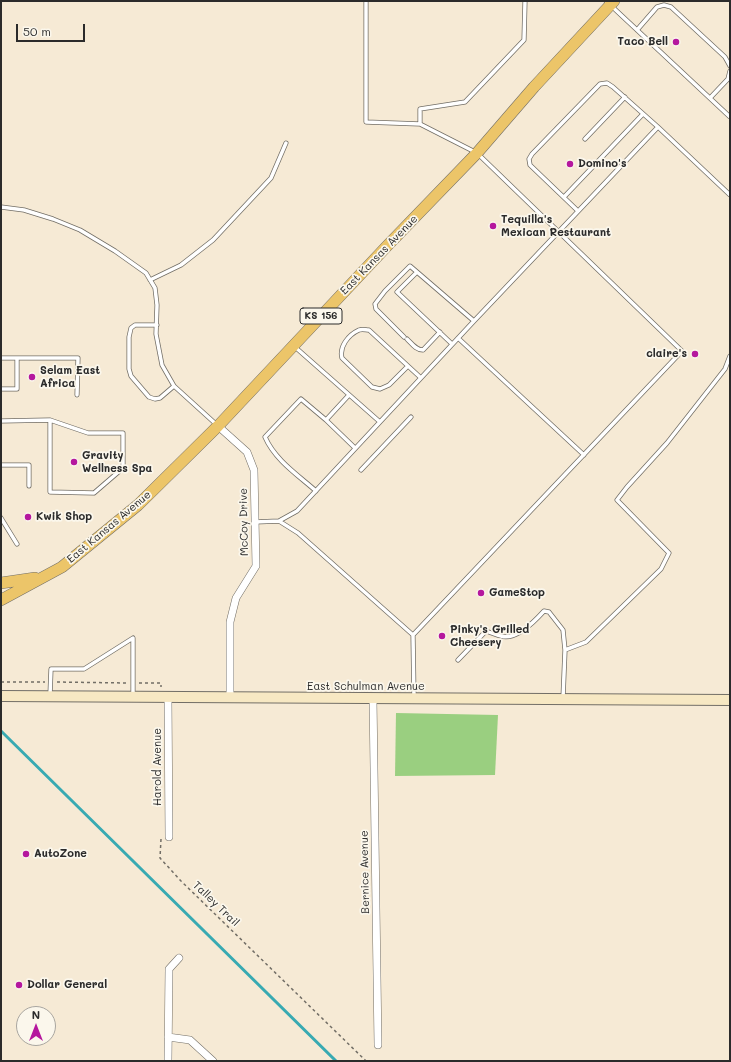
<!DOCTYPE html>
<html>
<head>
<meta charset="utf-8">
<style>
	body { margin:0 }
	#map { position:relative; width:731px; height:1062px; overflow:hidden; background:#f6ead5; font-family:Mali,sans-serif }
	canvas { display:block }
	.frame { position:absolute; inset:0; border:2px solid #2b2b2b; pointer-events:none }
	.north { position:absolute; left:16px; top:1006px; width:40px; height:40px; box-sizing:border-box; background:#fbf7ec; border:1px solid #a8a59f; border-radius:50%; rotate:0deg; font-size:11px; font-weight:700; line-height:16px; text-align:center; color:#2b2b2b }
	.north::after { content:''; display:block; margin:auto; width:14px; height:18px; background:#b5179e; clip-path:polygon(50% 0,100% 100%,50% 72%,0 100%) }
	.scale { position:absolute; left:16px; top:24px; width:69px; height:18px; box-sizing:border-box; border:2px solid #2b2b2b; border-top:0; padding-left:5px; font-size:12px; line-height:14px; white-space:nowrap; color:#2b2b2b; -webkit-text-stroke:3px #fbf7ec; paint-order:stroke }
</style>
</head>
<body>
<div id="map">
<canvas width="731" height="1062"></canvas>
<div class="frame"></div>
<div class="north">N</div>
<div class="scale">50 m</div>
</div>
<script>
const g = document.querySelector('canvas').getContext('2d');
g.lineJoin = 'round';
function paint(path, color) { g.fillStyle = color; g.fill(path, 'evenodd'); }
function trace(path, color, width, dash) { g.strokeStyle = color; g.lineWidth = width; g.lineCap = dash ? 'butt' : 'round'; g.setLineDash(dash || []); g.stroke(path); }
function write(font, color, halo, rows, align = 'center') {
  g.font = font + ' Mali,sans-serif'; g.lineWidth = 3.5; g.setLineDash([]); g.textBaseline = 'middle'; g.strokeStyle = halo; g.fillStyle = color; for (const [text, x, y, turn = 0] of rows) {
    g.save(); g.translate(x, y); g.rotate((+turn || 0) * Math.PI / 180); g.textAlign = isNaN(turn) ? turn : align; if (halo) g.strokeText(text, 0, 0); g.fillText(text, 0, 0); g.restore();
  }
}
paint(new Path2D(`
	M396,713L498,715L495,775L395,776Z`), '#9acf80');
trace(new Path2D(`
	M1,731L336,1061`), '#38aab2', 3);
const lane = new Path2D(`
	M366,1V122L420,124V109L465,102L524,40L525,1
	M606,1L730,117
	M637,30L657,7L664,5L671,7L725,57L730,66
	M710,98L728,79L730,71
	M585,139L625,97
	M564,197L643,114
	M1,207L24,210L53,219L80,230L115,251L146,273L155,288L157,305L156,334L162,365L174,386L217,425
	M578,211L530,165L529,159L532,154L600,84L607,83L613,87L658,127
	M150,280L181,265L213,240L271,178L286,143
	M157,325H135L131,328L129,337V369L131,376L149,397L155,399L160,398L174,386
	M404,337L376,309L375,304L385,291L410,266L417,272
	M458,338L584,455
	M407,339C412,344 416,350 423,350L440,332
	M452,344L397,292L417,272L474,321
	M295,347L380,422
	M1,358H78L77,395
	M408,366L389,385L380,389L372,387L342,358C339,347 348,335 359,330C362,329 366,330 369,330L421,378
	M1,389H17V358
	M326,420L355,448
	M1,421L50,420L88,433H123V468L94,493L50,492V420
	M1,465H29V486
	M361,470L411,417
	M316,491C298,475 275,460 265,437L301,399L326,420L349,395
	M1,518L17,544
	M279,521L297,511L474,321L658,127L730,195
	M255,522L279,521L298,533L413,635
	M458,660L486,631C491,633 496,635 501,636C516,641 535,621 544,611L549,612L563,630L565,650
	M50,695L51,669H84L133,638V695
	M414,698L413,635L682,351L477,153L420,124
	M563,698L565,650L586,642L661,569L669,553L617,500L627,487L667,443L725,369L730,356`);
const street = new Path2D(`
	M218,426L247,452L254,470L256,566L236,598L230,622V697
	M168,697L169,837
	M373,699L378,1045
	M168,1037L190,1040L213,1061
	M168,1061L169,969L179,958`);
const secondary = new Path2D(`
	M1,696L730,700`);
const primary = new Path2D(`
	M1,583L35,578
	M1,600L62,567L138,505L218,426L387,246L477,153L534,87L614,1`);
trace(lane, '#726e66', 5);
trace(street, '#726e66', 8);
trace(secondary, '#726e66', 12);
trace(primary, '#726e66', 12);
trace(new Path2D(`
	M1,682H45
	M57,682L127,683
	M139,683H161V687
	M161,839L160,858L181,881L366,1061`), '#726e66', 1.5, [3, 3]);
trace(lane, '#fff', 3.5);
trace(street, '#fff', 7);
trace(secondary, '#f7e8c3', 10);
trace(primary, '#ecc569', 11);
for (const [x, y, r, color] of [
	[676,42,4,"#b5179e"],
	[570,164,4,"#b5179e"],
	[493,226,4,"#b5179e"],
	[695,354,4,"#b5179e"],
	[32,377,4,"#b5179e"],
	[74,462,4,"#b5179e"],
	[28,517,4,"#b5179e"],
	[481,593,4,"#b5179e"],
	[442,636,4,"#b5179e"],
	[26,854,4,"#b5179e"],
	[19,985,4,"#b5179e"]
]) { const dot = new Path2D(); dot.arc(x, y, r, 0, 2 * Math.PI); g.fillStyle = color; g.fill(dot); trace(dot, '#fbf7ec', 1.5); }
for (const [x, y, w] of [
	[321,316,42]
]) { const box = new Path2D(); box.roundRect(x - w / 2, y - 8, w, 16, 3); g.fillStyle = '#fbf7ec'; g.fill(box); trace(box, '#2b2b2b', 1); }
write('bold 10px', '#2b2b2b', null, [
	["KS 156",321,316]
]);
write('bold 11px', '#2b2b2b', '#fbf7ec', [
	["Taco Bell",668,42,"right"],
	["Domino's",578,164],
	["Tequilla's",501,220],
	["Mexican Restaurant",501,233],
	["claire's",687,354,"right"],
	["Selam East",40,371],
	["Africa",40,384],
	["Gravity",82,456],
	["Wellness Spa",82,469],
	["Kwik Shop",36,517],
	["GameStop",489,593],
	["Pinky's Grilled",450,630],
	["Cheesery",450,643],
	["AutoZone",34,854],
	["Dollar General",27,985]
], 'left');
write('11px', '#2b2b2b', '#fbf7ec', [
	["East Kansas Avenue",379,255,-46],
	["McCoy Drive",244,522,-91],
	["East Kansas Avenue",109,527,-40],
	["East Schulman Avenue",366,687],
	["Harold Avenue",158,767,-90],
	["Bernice Avenue",365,872,-91],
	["Talley Trail",216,904,44]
]);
</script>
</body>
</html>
